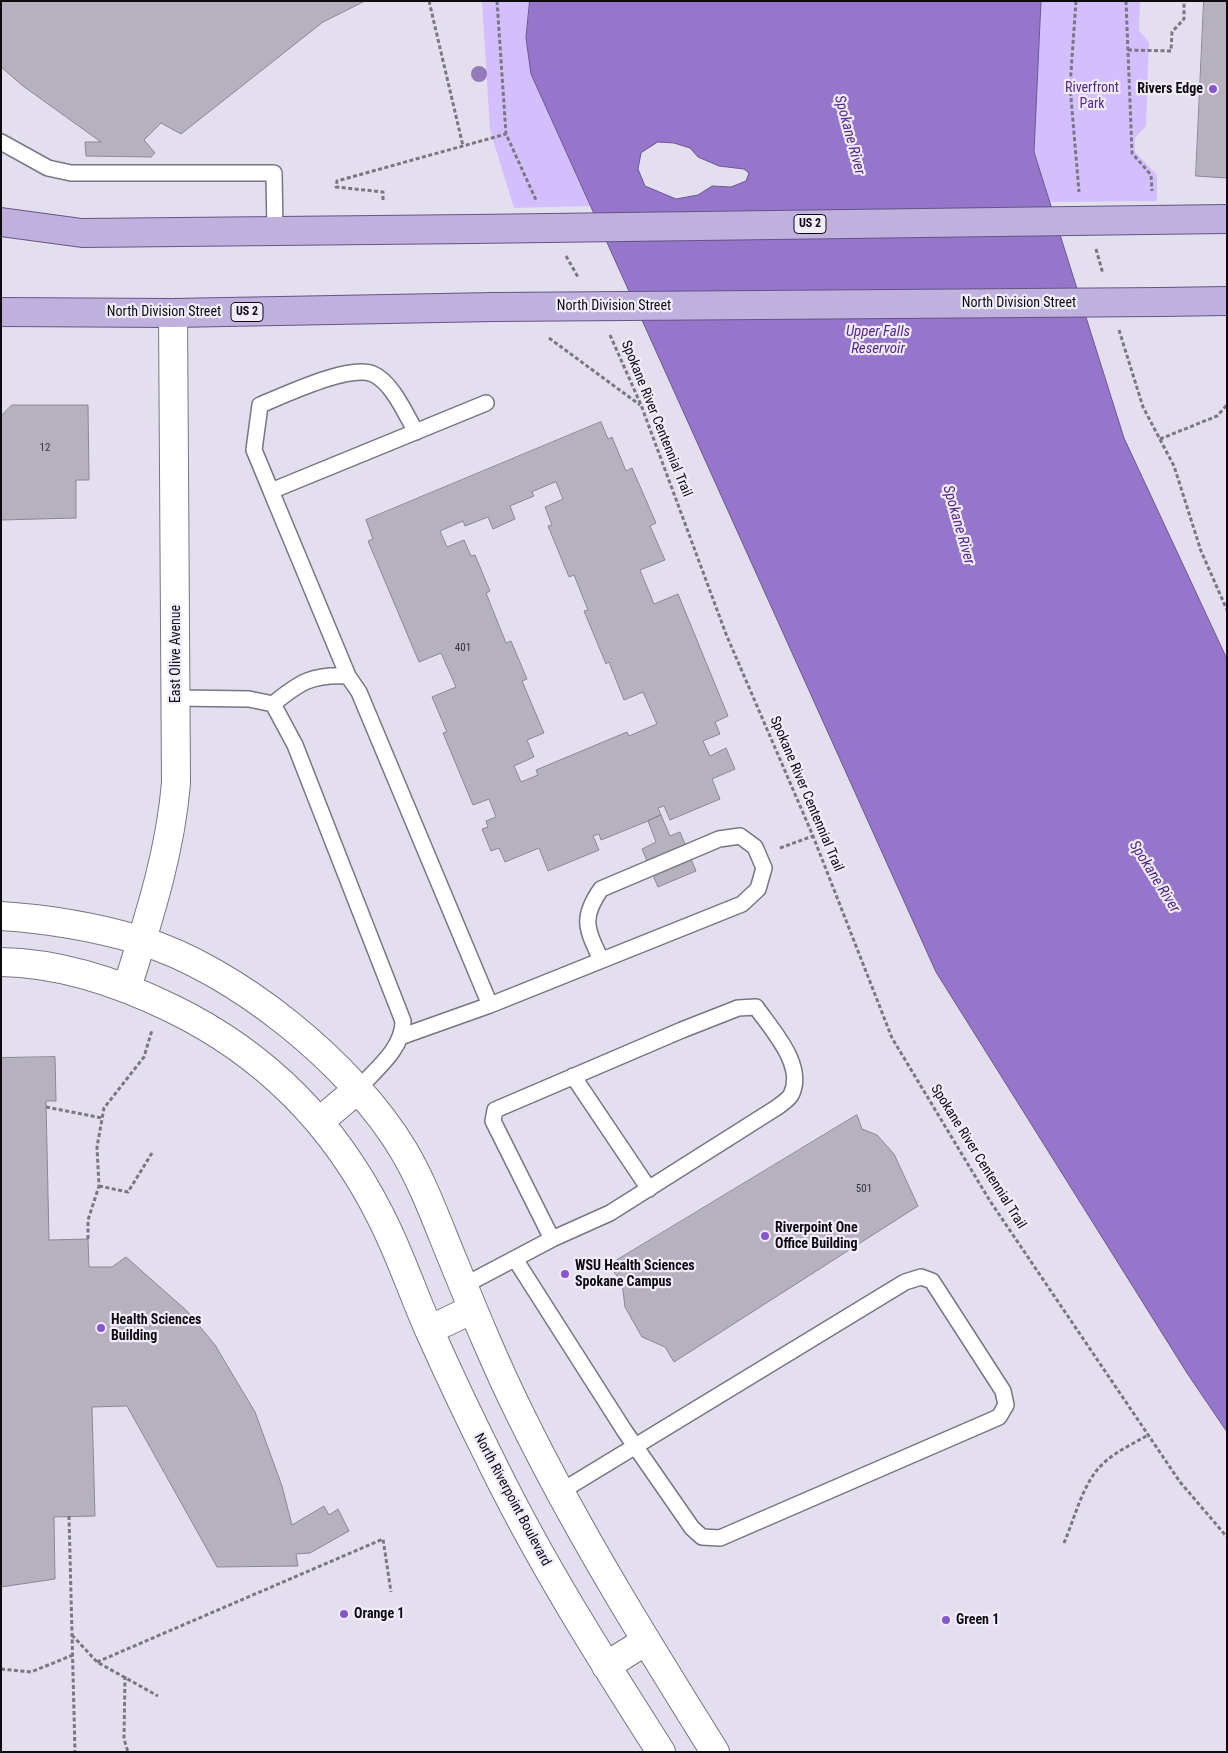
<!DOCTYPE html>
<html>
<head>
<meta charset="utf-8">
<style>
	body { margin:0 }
	#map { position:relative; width:1228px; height:1753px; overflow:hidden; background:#e3dfee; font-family:"Roboto Condensed",sans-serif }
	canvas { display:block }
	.frame { position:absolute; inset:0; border:2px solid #0d0b10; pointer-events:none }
</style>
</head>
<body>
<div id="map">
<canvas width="1228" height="1753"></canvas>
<div class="frame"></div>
</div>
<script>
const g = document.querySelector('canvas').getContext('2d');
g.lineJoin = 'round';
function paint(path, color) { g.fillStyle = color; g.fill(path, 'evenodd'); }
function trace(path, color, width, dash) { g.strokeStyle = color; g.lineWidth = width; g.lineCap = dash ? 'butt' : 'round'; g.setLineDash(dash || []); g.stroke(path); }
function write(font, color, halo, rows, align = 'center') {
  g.font = font + ' "Roboto Condensed",sans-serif'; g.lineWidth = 4.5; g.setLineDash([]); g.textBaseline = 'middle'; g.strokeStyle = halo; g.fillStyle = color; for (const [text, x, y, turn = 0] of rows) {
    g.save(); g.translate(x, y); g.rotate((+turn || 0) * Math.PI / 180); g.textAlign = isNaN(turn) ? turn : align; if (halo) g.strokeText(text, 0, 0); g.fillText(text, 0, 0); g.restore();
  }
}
paint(new Path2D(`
	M482,1H530L526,38L531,74L590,206L514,208L490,130Z
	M1041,1H1140L1139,30L1149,43L1146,126L1135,138V152L1157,175V201L1050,202L1034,152Z`), '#d3befe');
const water = new Path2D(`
	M530,1H1041L1034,152L1124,438L1227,659V1432L1187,1373L936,972L531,74L526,38ZM658,142L674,143L690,148L698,157L719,166L744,169L749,173L746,181L731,187L712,186L698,195L676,199L645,186L638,169L641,153Z`);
paint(water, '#9576ca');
trace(water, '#6c5692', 1);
const building = new Path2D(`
	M1,1H365L323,22L181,134L161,123L144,140L155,153L151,157L86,156L85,142H101L23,86L1,67Z
	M1204,1H1227V178L1196,176Z
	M12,405H88L89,480H76V518L1,520V416Z
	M601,422L608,439L612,437L626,471L632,468L656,523L650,526L665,560L640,570L654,604L678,594L728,716L715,722L720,734L703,741L710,756L726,748L735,769L712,779L720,799L670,820L664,806L658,808L661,815L648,821L601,840L599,834L593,836L599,850L548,871L539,848L505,862L499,848L491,851L482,829L488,827L486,821L496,817L489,799L473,805L443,733L447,732L432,697L456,687L441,653L419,662L368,541L373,539L366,520ZM556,482L563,499L545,507L552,525L548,526L569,577L574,575L588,610L584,611L606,664L609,662L624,700L643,692L657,724L629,736L627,732L536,770L538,775L521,782L514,766L534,757L527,740L544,733L522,681L527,679L511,641L506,643L486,593L490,591L475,555L471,556L464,540L447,547L440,531L463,521L465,526L488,517L493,529L515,519L510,506L534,496L532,492Z
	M661,815L670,836L680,832L696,871L658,887L642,849L656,842L648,821Z
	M55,1057L56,1101H46L49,1240L88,1239L89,1267H112L126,1257L187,1311L215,1345L255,1412L282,1486L292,1525L324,1506L329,1515L338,1509L349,1531L310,1553L296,1554L298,1566L217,1567L127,1406L92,1407L95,1516L54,1517L55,1579L1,1587V1058Z
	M857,1115L862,1129L877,1135L894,1154L918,1206L674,1362L665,1347L642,1337L625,1307L622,1283L609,1265Z`);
paint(building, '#b5b1bf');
trace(building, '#8b8795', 1);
const lane = new Path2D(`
	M1,142L48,168L71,173H274L275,231
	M271,491L254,450L260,405C285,395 349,364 373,374C392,382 406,415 416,432
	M348,676L271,491L486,403
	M176,698L249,699L273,704L295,745L403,1021C403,1049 376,1069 358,1089
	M273,704C300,682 312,674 348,676L359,692L490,1005L400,1037
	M490,1005L742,904L758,889L764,868L755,847L740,836L719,839L601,889C580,919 587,929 601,960
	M573,1076L649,1189
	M515,1259L624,1430L692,1528L702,1537L720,1538L999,1417L1006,1405L1003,1391L932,1281L921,1277L905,1282L560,1492
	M463,1286L552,1239L610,1213L776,1108C780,1105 788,1100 791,1095C806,1066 772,1030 756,1007L738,1008L682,1030L495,1110L493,1121L552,1239`);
const street = new Path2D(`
	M1,916C48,919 95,927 139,940C236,969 353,1065 404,1151C424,1185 437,1222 452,1258C474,1312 496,1366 522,1418C579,1534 647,1643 715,1752
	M1,962C61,963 120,983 173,1009C265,1054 335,1125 381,1217C400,1254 413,1294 430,1332C450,1377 471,1421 493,1465C542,1565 601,1658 661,1752
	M127,988C148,920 170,855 176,783L173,313
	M320,1121L358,1089
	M429,1330L473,1309
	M606,1666L646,1641`);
const primary = new Path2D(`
	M1148,220L1227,219
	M1,222L82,233L473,229
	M1160,302L1227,301
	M1,312L173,313L494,307`);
trace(lane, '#797582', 18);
trace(street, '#797582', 30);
trace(primary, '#665487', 30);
trace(new Path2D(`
	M429,1L463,146
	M497,1L506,134L536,200
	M1076,1L1070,86L1079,192
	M1126,1L1132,153L1151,175L1152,191
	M1128,50L1171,51L1172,32L1184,19V1
	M383,200V192L336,187L337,181L506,134
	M1096,249L1103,274
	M566,256L578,277
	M1119,330L1143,407L1174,466L1201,551L1227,610
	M610,335L641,405L726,634L813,836L892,1038L990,1201L1180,1482L1227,1537
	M549,338L640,405
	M1160,439L1217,416L1227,405
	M780,848L813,836
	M46,1107L102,1118
	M99,1186L128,1192L152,1153
	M88,1239V1220L99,1186L97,1147L104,1108L144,1057L152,1030
	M69,1516L75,1752
	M1064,1543C1074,1520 1081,1490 1097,1470C1110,1454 1131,1445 1148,1435
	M72,1635L97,1662L158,1696
	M97,1662L383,1539L391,1592
	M1,1669L31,1672L73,1655
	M125,1676L124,1739L128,1752`), '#7a7781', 3, [4, 2.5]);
trace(lane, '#fff', 15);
trace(street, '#fff', 28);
trace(primary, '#c0b0dd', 28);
const primaryBridge = new Path2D(`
	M473,229L1148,220
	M494,307L1160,302`);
trace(primaryBridge, '#665487', 30, []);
trace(primaryBridge, '#c0b0dd', 28);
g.fillStyle = '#947ab8';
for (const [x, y] of [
	[479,74]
]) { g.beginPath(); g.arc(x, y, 8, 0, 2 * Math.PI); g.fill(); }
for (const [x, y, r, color] of [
	[1213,89,5,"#8755ce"],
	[765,1236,5,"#8755ce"],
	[565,1274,5,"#8755ce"],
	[101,1328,5,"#8755ce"],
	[344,1614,5,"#8755ce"],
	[946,1620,5,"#8755ce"]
]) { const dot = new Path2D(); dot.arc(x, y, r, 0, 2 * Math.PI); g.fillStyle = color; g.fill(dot); trace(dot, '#f1ecfb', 2); }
write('11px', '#37343c', null, [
	["12",45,448],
	["401",463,648],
	["501",864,1189]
]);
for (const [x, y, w] of [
	[810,224,32],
	[247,312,32]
]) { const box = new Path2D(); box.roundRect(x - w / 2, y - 9.5, w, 19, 4); g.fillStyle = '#f1ecfb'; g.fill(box); trace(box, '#0d0b10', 1); }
write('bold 12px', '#0d0b10', null, [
	["US 2",810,224],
	["US 2",247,312]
]);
write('14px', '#54288b', '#f1ecfb', [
	["Riverfront",1092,88],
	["Park",1092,104]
]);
write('bold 14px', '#0d0b10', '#f1ecfb', [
	["Rivers Edge",1203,89,"right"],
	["Riverpoint One",775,1228],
	["Office Building",775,1244],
	["WSU Health Sciences",575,1266],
	["Spokane Campus",575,1282],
	["Health Sciences",111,1320],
	["Building",111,1336],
	["Orange 1",354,1614],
	["Green 1",956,1620]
], 'left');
write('14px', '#0d0b10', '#f1ecfb', [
	["North Division Street",1019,303],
	["North Division Street",614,306],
	["North Division Street",164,312],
	["Spokane River Centennial Trail",656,419,68],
	["East Olive Avenue",176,654,-90],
	["Spokane River Centennial Trail",806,794,67],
	["Spokane River Centennial Trail",978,1157,58],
	["North Riverpoint Boulevard",512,1500,62]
]);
write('italic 15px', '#54278a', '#f1ecfb', [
	["Spokane River",849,135,75],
	["Upper Falls",878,332],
	["Reservoir",878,349],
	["Spokane River",958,525,74],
	["Spokane River",1154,877,58]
]);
</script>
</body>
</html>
